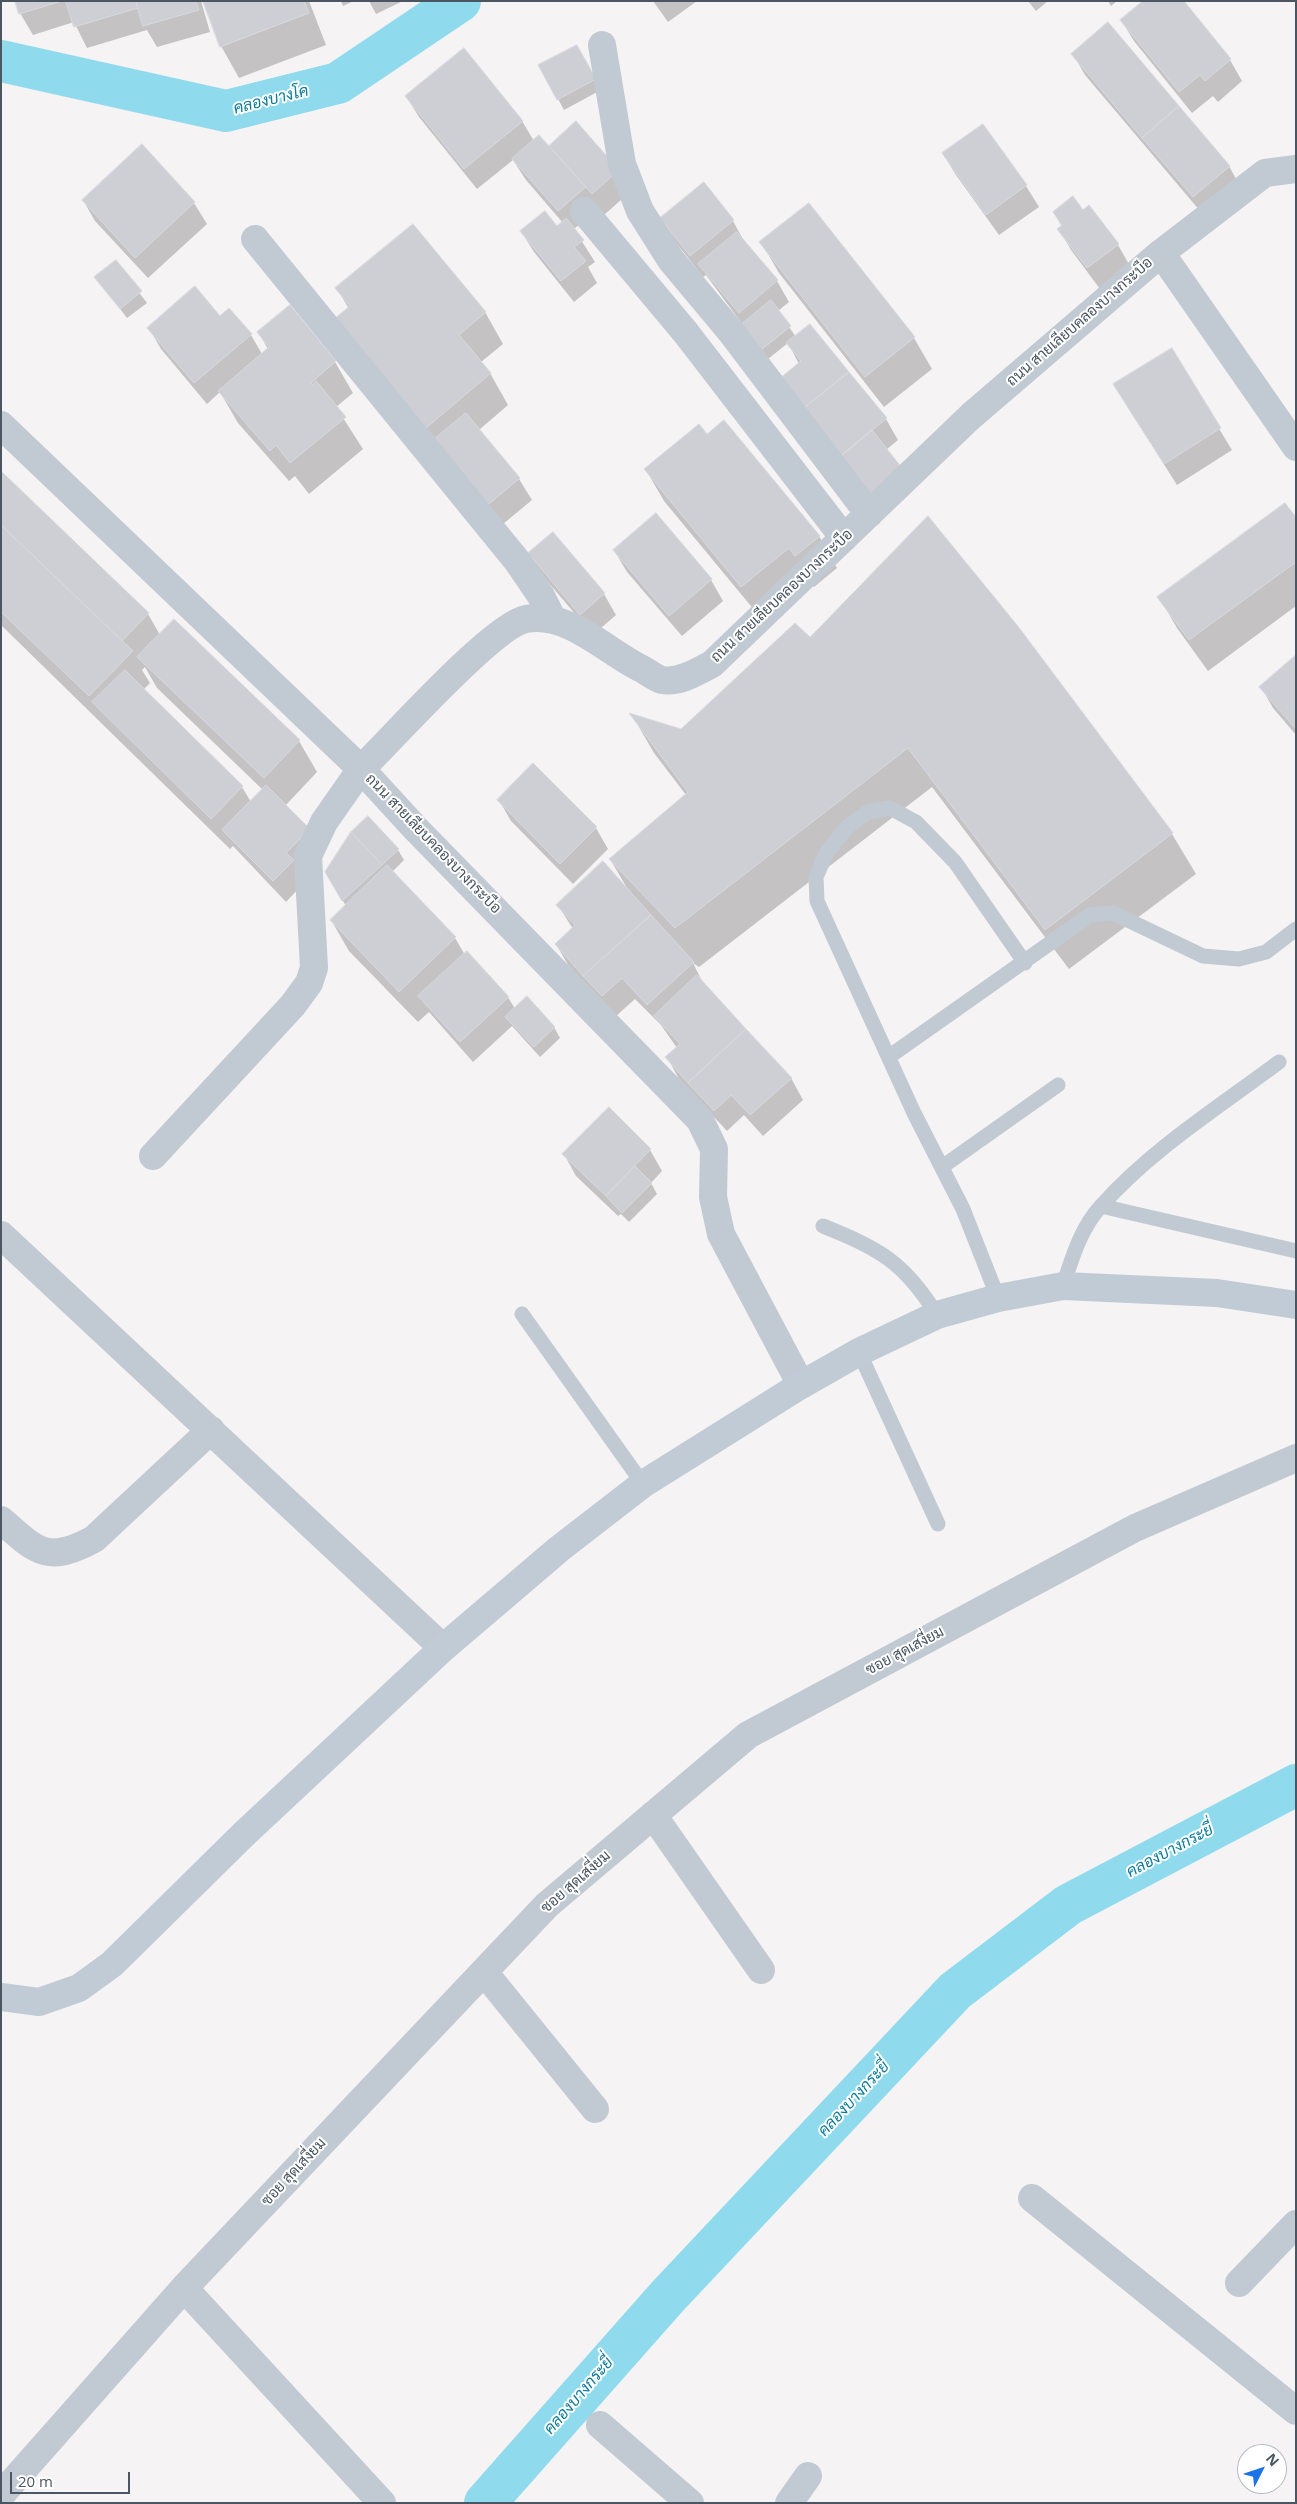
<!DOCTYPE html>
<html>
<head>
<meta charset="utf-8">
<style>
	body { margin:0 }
	#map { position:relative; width:1297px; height:2504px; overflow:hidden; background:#f5f3f3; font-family:"Open Sans",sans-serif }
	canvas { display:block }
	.frame { position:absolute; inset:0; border:2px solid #4a5661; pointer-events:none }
	.north { position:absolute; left:1237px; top:2444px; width:50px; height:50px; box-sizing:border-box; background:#fff; border:1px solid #b7bbc0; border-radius:50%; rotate:49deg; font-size:14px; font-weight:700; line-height:20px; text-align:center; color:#4a5661 }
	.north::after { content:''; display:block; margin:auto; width:18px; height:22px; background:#1a73e8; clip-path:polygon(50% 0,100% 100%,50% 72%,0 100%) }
	.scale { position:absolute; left:10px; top:2472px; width:120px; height:22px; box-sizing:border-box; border:2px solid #4a5661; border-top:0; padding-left:6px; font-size:15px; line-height:18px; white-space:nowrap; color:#4a5661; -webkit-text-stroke:4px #fff; paint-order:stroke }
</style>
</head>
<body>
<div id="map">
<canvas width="1297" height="2504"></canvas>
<div class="frame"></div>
<div class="north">N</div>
<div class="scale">20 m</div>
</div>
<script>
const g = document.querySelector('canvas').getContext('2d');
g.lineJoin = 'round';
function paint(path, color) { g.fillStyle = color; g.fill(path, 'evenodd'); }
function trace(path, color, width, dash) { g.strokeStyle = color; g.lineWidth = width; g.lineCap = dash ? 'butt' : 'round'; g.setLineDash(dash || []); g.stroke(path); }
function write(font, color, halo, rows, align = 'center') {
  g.font = font + ' "Open Sans",Sarabun,sans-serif'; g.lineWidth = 4; g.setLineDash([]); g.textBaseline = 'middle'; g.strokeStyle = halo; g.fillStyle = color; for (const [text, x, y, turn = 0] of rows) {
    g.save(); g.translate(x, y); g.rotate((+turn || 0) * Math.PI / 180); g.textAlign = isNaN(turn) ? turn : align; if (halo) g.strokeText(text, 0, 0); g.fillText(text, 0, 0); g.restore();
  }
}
paint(new Path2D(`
	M17,1H201L210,32L157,47L147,30L87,48L74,22L33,35L20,13Z
	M204,1H309L326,45L239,78L221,46Z
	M341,1H354L343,6Z
	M369,1H403L376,14Z
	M653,1H697L668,22Z
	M1028,1H1048L1036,11Z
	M1108,1H1117L1111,6Z
	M1121,20L1230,60L1242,81L1218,102L1213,96L1192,113L1134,41Z
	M576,47L601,90L564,110L558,99Z
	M1073,54L1229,166L1241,188L1206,218L1085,75Z
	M406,96L522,121L534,141L548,148L576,123L630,192L604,215L599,208L574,229L595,262L588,267L597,283L574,302L534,252L521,231L557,228L563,223L526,180L513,160L477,189L419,117Z
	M982,126L1026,186L1039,207L999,235L956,175L943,154Z
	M142,146L194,203L207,224L148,278L95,221L83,200Z
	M704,184L733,221L745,243L777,281L789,302L778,311L796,337L886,419L898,440L886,450L799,364L788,343L768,359L706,275L703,277L674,240L661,218Z
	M1083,212L1118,245L1130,266L1100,289L1071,250L1059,229L1062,227L1054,213Z
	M761,242L914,338L932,369L884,407L779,273Z
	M116,262L147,303L127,318L96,277Z
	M337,289L485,312L503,344L481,362L490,373L508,405L479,430L519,479L532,500L497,529L444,464Z
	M289,307L335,362L353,393L336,407L363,449L309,494L295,476L289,481L238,423L220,392L207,404L161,349L149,328L220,318L251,335L262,354L268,349L258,332Z
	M1171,350L1232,450L1177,485L1127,406Z
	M707,436L819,536L837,568L814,587L807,579L760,617L664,501L646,470Z
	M1,473L148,614L160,635L174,621L299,741L317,772L285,806L309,829L305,882L286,902L233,846L230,849L1,625ZM145,667L157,688L263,790L251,802L242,787L143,690L150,683L142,670Z
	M1296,519V606L1208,671L1177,628L1159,597Z
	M614,550L711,580L723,601L682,636L627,572Z
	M529,554L604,594L616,615L593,635L542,575Z
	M1016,625L1172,834L1196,874L1069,969L932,787L699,967L693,963L704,985L791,1078L803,1100L763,1136L744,1115L727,1131L679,1079L667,1057L677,1048L661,1025L635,999L615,1017L568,965L556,944L573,929L558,905L627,888L610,859L686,795L654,753L632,715L681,730L810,639Z
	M1296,657V735L1273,708L1261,687Z
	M499,800L596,828L608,849L573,884L511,821Z
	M398,850L404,860L392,872L455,938L465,955L508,997L515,1009L554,1027L560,1038L540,1057L512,1026L473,1062L429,1012L418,1022L349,951L331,920L346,906L326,872Z
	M609,1109L650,1150L662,1171L651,1183L657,1194L629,1222L621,1214L618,1216L576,1176L564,1154Z`), '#0003');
trace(new Path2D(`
	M1,61L226,111L338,83L460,1
	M485,2503L668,2296L955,1991L1068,1905L1296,1785`), '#90daee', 42);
const building = new Path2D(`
	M15,1H62L19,14Z
	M66,1H136L138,8L74,27Z
	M136,1H196L199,10L143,26Z
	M203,1H304L309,13L220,47Z
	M1143,1H1184L1231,59L1205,81L1200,75L1179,92L1120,20Z
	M1108,22L1179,106L1142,138L1071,54Z
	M577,45L596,79L557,100L538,65Z
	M464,48L523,121L464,169L405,96Z
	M1179,106L1230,166L1193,197L1142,138Z
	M576,121L619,170L592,194L549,146Z
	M983,124L1027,185L986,215L942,153Z
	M539,135L586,187L558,211L512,159Z
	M142,144L195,202L135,258L82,200Z
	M704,182L734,220L690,256L660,218Z
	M1073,196L1083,210L1089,205L1119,244L1087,268L1057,229L1062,225L1053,212Z
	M809,203L915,337L865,377L759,242Z
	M545,211L557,226L566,218L584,240L574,247L586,261L561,281L520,231Z
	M413,224L486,312L459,335L491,373L426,428L334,319L350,306L335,288Z
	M737,232L778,280L739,313L698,264Z
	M116,260L142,291L120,309L94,277Z
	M195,286L220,316L229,308L252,334L194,383L147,328Z
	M771,300L791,326L761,350L741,325Z
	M290,305L336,361L311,383L312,385L316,381L346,417L290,463L276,445L270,451L218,391L269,347L257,332Z
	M810,324L849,372L803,409L779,379L801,361L786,343Z
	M1172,348L1221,428L1164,464L1113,384Z
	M849,372L887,418L841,456L803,409Z
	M466,413L520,478L484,508L430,443Z
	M724,420L820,536L795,556L789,548L741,587L644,469L699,424L707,434Z
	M872,430L902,468L866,497L836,460Z
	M1,471L149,613L122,641L1,525Z
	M1285,503L1296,517V562L1189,640L1157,597Z
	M656,513L712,579L669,616L613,550Z
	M928,516L1017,625L1173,833L1045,930L908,748L675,928L609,859L688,792L629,713L681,729L795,623L810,637Z
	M1,525L133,651L89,696L1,612Z
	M553,532L605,593L580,615L528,553Z
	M174,619L300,740L264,778L137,657Z
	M1296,655V729L1259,687Z
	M125,670L243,786L211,819L92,702Z
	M533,763L597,827L560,864L497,800Z
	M266,785L310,829L286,853L294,860L273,881L222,830Z
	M368,816L399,849L382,865L351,832Z
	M351,832L382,865L342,901L325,872Z
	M603,861L651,915L583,976L555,944L575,925L556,905Z
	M387,865L456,937L399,992L330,920Z
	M651,915L694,962L647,1005L622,978L602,996L583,976Z
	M467,951L509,997L460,1042L418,996Z
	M697,975L746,1029L688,1083L665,1057L680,1044L654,1016Z
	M527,996L555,1027L534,1047L505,1017Z
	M746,1029L792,1078L750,1115L731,1095L714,1111L688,1083Z
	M609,1107L651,1149L606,1196L562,1154Z
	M635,1166L652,1183L622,1213L606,1196Z`);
paint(building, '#cdcfd5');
trace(building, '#d7d9de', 1);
trace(new Path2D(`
	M890,1056L1090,915L1113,913L1203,956L1239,959L1266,952L1296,929
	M942,1167L1058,1085
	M1101,1206L1296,1251
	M823,1226C880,1249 904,1262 937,1315
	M1063,1286C1072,1258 1081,1227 1102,1205C1152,1149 1219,1107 1279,1062
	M998,1298L963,1209L914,1113L817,901L816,877L827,852L847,827L868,812L890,808L916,822L955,862L1025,963
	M522,1314L643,1484
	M859,1352L938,1524`), '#c1cad2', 15);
trace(new Path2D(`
	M602,45L622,164L640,211L671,260L732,333L869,514
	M584,211L686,333L844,538
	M255,239L518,562L541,596L553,620
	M1161,253L1296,447
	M1,425L361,769L324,822L308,856L314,968L309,983L293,1005L153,1156
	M1,1235L443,1648
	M801,1385L721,1234L713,1197L714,1149L700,1120L415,828L361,769C390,741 493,625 526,619C568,611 607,652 642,669C648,672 655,678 662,680C679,683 697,672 712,664L971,416L1161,253L1265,173L1296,169
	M1,1520C37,1552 48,1564 94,1539L211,1430
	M653,1815L761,1970
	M484,1972L595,2109
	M1032,2198L1296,2411
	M1239,2283L1296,2224
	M184,2288L382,2503
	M600,2425L690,2503
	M1,2495L184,2288L547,1905L748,1735L1135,1528L1296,1458
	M789,2503L808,2476`), '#c1cad2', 28);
trace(new Path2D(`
	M1,1997L39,2002L79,1988L112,1964L244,1834L443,1648L559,1549L643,1484L801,1385L859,1352L937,1315L998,1298L1063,1286L1217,1293L1296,1305`), '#c1cbd6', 28);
write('15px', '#4a5661', '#fff', [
	["ถนน สายเลียบคลองบางกระบือ",1080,322,-41],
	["ถนน สายเลียบคลองบางกระบือ",782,596,-43],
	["ถนน สายเลียบคลองบางกระบือ",433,844,46],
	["ซอย สุดเสงี่ยม",905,1651,-28],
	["ซอย สุดเสงี่ยม",576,1882,-41],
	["ซอย สุดเสงี่ยม",294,2172,-47]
]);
write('italic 16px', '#0c7c9b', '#fff', [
	["คลองบางโค",271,100,-14],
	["คลองบางกระยี่",1170,1851,-28],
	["คลองบางกระยี่",854,2099,-47],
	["คลองบางกระยี่",579,2396,-49]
]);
</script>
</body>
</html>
